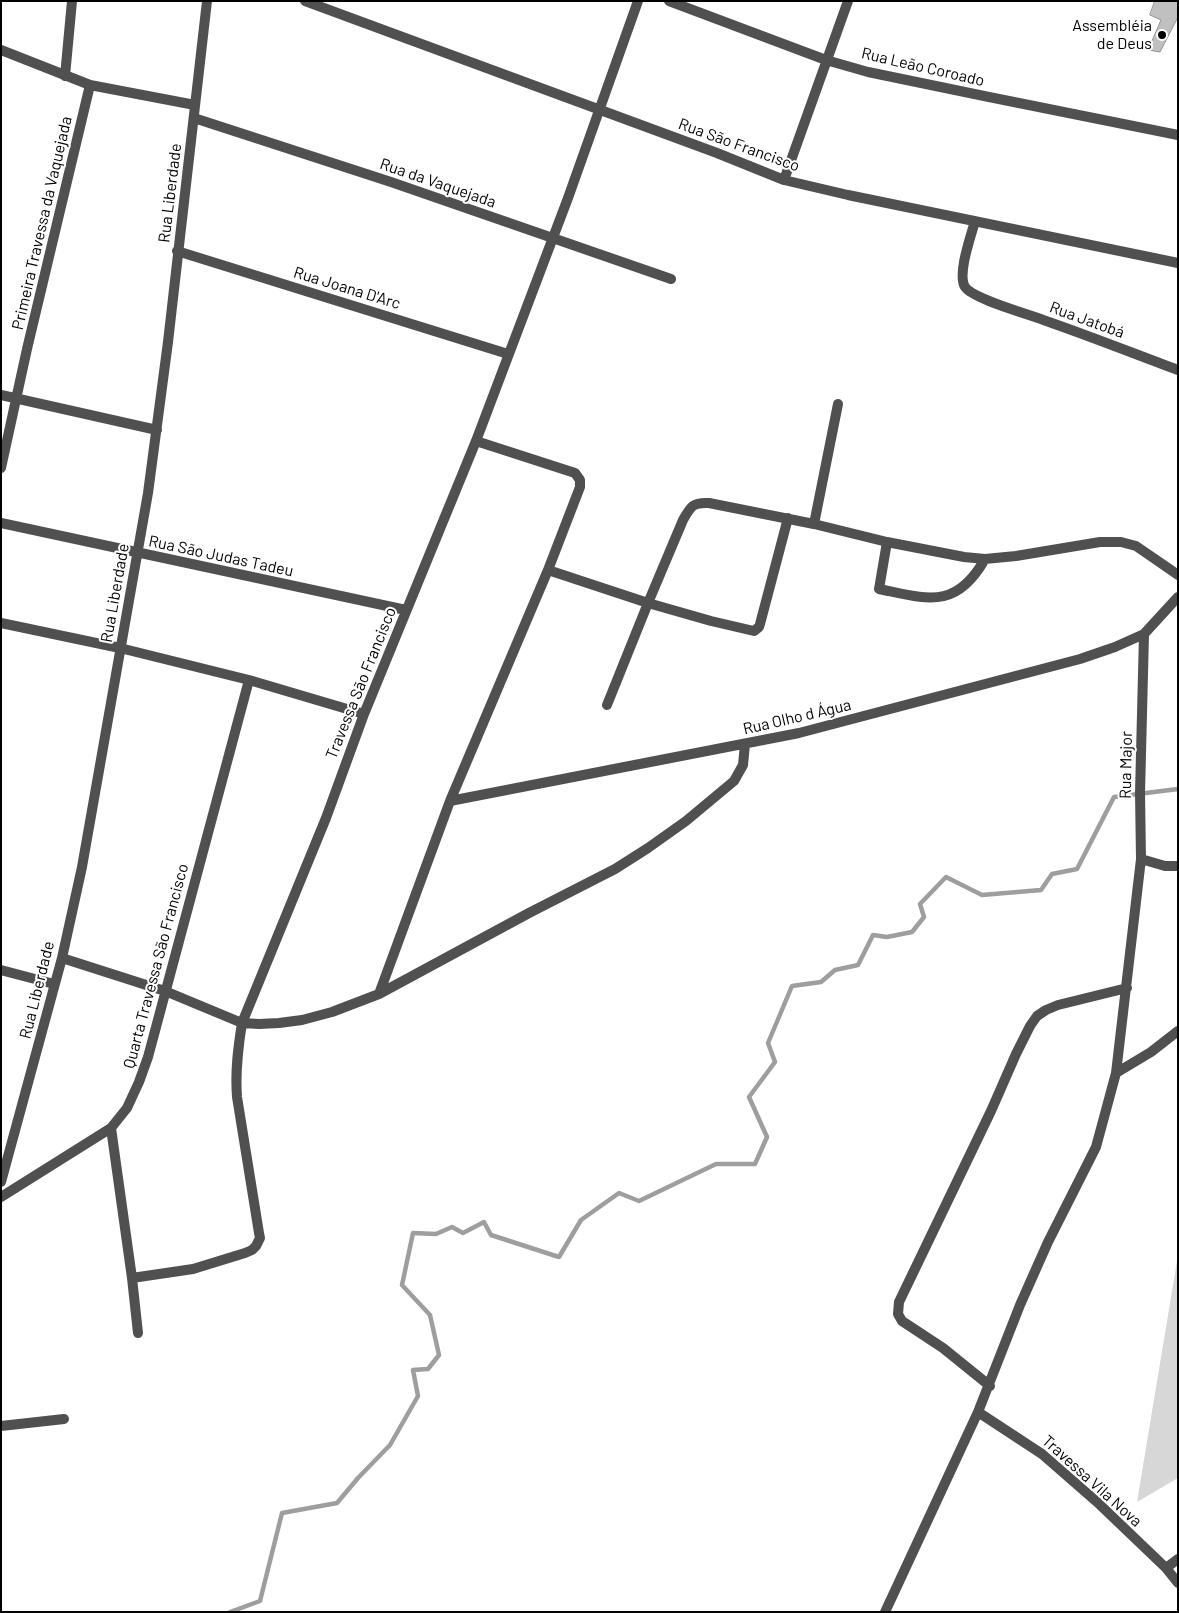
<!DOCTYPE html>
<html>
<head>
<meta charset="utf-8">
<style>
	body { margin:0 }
	#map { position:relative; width:1179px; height:1613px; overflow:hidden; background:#fff; font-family:Barlow,sans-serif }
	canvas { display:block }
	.frame { position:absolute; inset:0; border:2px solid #000; pointer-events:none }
</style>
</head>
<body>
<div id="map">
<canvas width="1179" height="1613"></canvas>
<div class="frame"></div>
</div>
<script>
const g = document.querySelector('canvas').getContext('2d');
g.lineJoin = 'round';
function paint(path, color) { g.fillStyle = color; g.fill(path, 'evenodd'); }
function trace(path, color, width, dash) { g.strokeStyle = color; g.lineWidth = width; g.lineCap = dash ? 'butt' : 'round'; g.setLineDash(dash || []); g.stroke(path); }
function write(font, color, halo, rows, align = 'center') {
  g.font = font + ' Barlow,sans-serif'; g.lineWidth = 4; g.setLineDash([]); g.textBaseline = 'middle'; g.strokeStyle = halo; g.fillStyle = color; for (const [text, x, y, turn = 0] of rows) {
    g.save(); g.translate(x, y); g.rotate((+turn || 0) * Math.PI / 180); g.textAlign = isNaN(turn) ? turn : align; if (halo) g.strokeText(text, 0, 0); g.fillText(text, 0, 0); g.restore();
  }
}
paint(new Path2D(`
	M1178,1255V1478L1137,1502Z`), '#d7d7d7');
trace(new Path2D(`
	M230,1612L260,1601L282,1513L337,1503L358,1478L390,1445L418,1396L413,1370L428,1369L439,1355L430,1315L402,1285L413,1233L436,1234L452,1227L463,1233L484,1222L491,1235L559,1257L581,1220L619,1193L639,1201L716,1164H755L767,1137L749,1097L775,1062L768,1043L792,986L821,982L835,970L858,965L873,935L887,937L912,932L924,917L920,904L946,877L982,895L1041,890L1052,874L1077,869L1114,797L1178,789`), '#9e9e9e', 4.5);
const building = new Path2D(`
	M1155,1H1178V17L1160,52L1148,50L1161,20L1150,15Z`);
paint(building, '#c0c0c0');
trace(building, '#949494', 1);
trace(new Path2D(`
	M305,1L717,153L784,180L848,195L1178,263
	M669,1L826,60L868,72L989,97L1178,135
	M1,50L90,85L195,105
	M65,76L72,1
	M194,118L391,182L671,279
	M784,180L848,1
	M975,221C971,236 957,274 965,287C974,300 1033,315 1049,322C1092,337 1135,354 1178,370
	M177,251L508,354
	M1,395L157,430
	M1,468L27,349L90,85
	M1,523L406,610
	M814,524L838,404
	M887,542L879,589C928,599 956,610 985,559
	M548,570L648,603L711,621L754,631L759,627L760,624L788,518
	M1,623L120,648L249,680L364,714
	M1144,634L1140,793L1141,859L1165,866H1178
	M607,705L648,603L683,520C691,506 693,502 709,503L814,524L887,542L964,557L985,559L1016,556L1100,542H1121L1136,546L1178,575
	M450,801L799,733L1080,659L1115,647L1144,634L1178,597
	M62,958L165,991L242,1023L259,1024L279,1023L302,1020L332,1012L379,994L529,913L615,869L648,848L686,821L734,781L743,765L745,744
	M1,970L54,984
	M379,994L450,801L548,570L580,487V480L575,473L476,441
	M1116,1073L1151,1052L1178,1031
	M111,1128L132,1278L138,1333
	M1,1182L62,958L82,867L148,493L168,342L207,1
	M1,1197L111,1128L127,1108L139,1082L148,1057L249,680
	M132,1278L193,1269L245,1253L252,1250L256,1246L260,1238L259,1233L237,1097C235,1071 238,1048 242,1023L326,818L364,714L476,441L568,198L638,1
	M990,1386L943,1348L902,1321L898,1314L899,1302L991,1111L1016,1054L1030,1026L1037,1016L1046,1010L1058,1005L1127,988
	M978,1412L1042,1454L1097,1502L1166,1568L1178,1583
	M1,1426L64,1419
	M1166,1568L1178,1559
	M885,1612L978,1412L1020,1305L1048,1242L1096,1147L1116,1073L1141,859`), '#505050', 10);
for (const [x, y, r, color] of [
	[1162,35,5,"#000"]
]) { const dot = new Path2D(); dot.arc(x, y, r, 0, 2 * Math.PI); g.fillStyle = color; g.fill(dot); trace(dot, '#fff', 2); }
write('16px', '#000', '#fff', [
	["Assembléia",1152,26],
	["de Deus",1152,44]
], 'right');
write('16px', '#000', '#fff', [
	["Rua Leão Coroado",923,67,13],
	["Rua São Francisco",739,145,20],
	["Rua da Vaquejada",438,183,19],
	["Rua Liberdade",170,193,-83],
	["Primeira Travessa da Vaquejada",42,223,-77],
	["Rua Joana D'Arc",347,288,17],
	["Rua Jatobá",1087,320,20],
	["Rua São Judas Tadeu",221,556,12],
	["Rua Liberdade",115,593,-80],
	["Travessa São Francisco",361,683,-68],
	["Rua Olho d Água",797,717,-13],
	["Rua Major",1126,765,-89],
	["Quarta Travessa São Francisco",156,966,-75],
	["Rua Liberdade",37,990,-76],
	["Travessa Vila Nova",1092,1481,42]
]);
</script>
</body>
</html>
